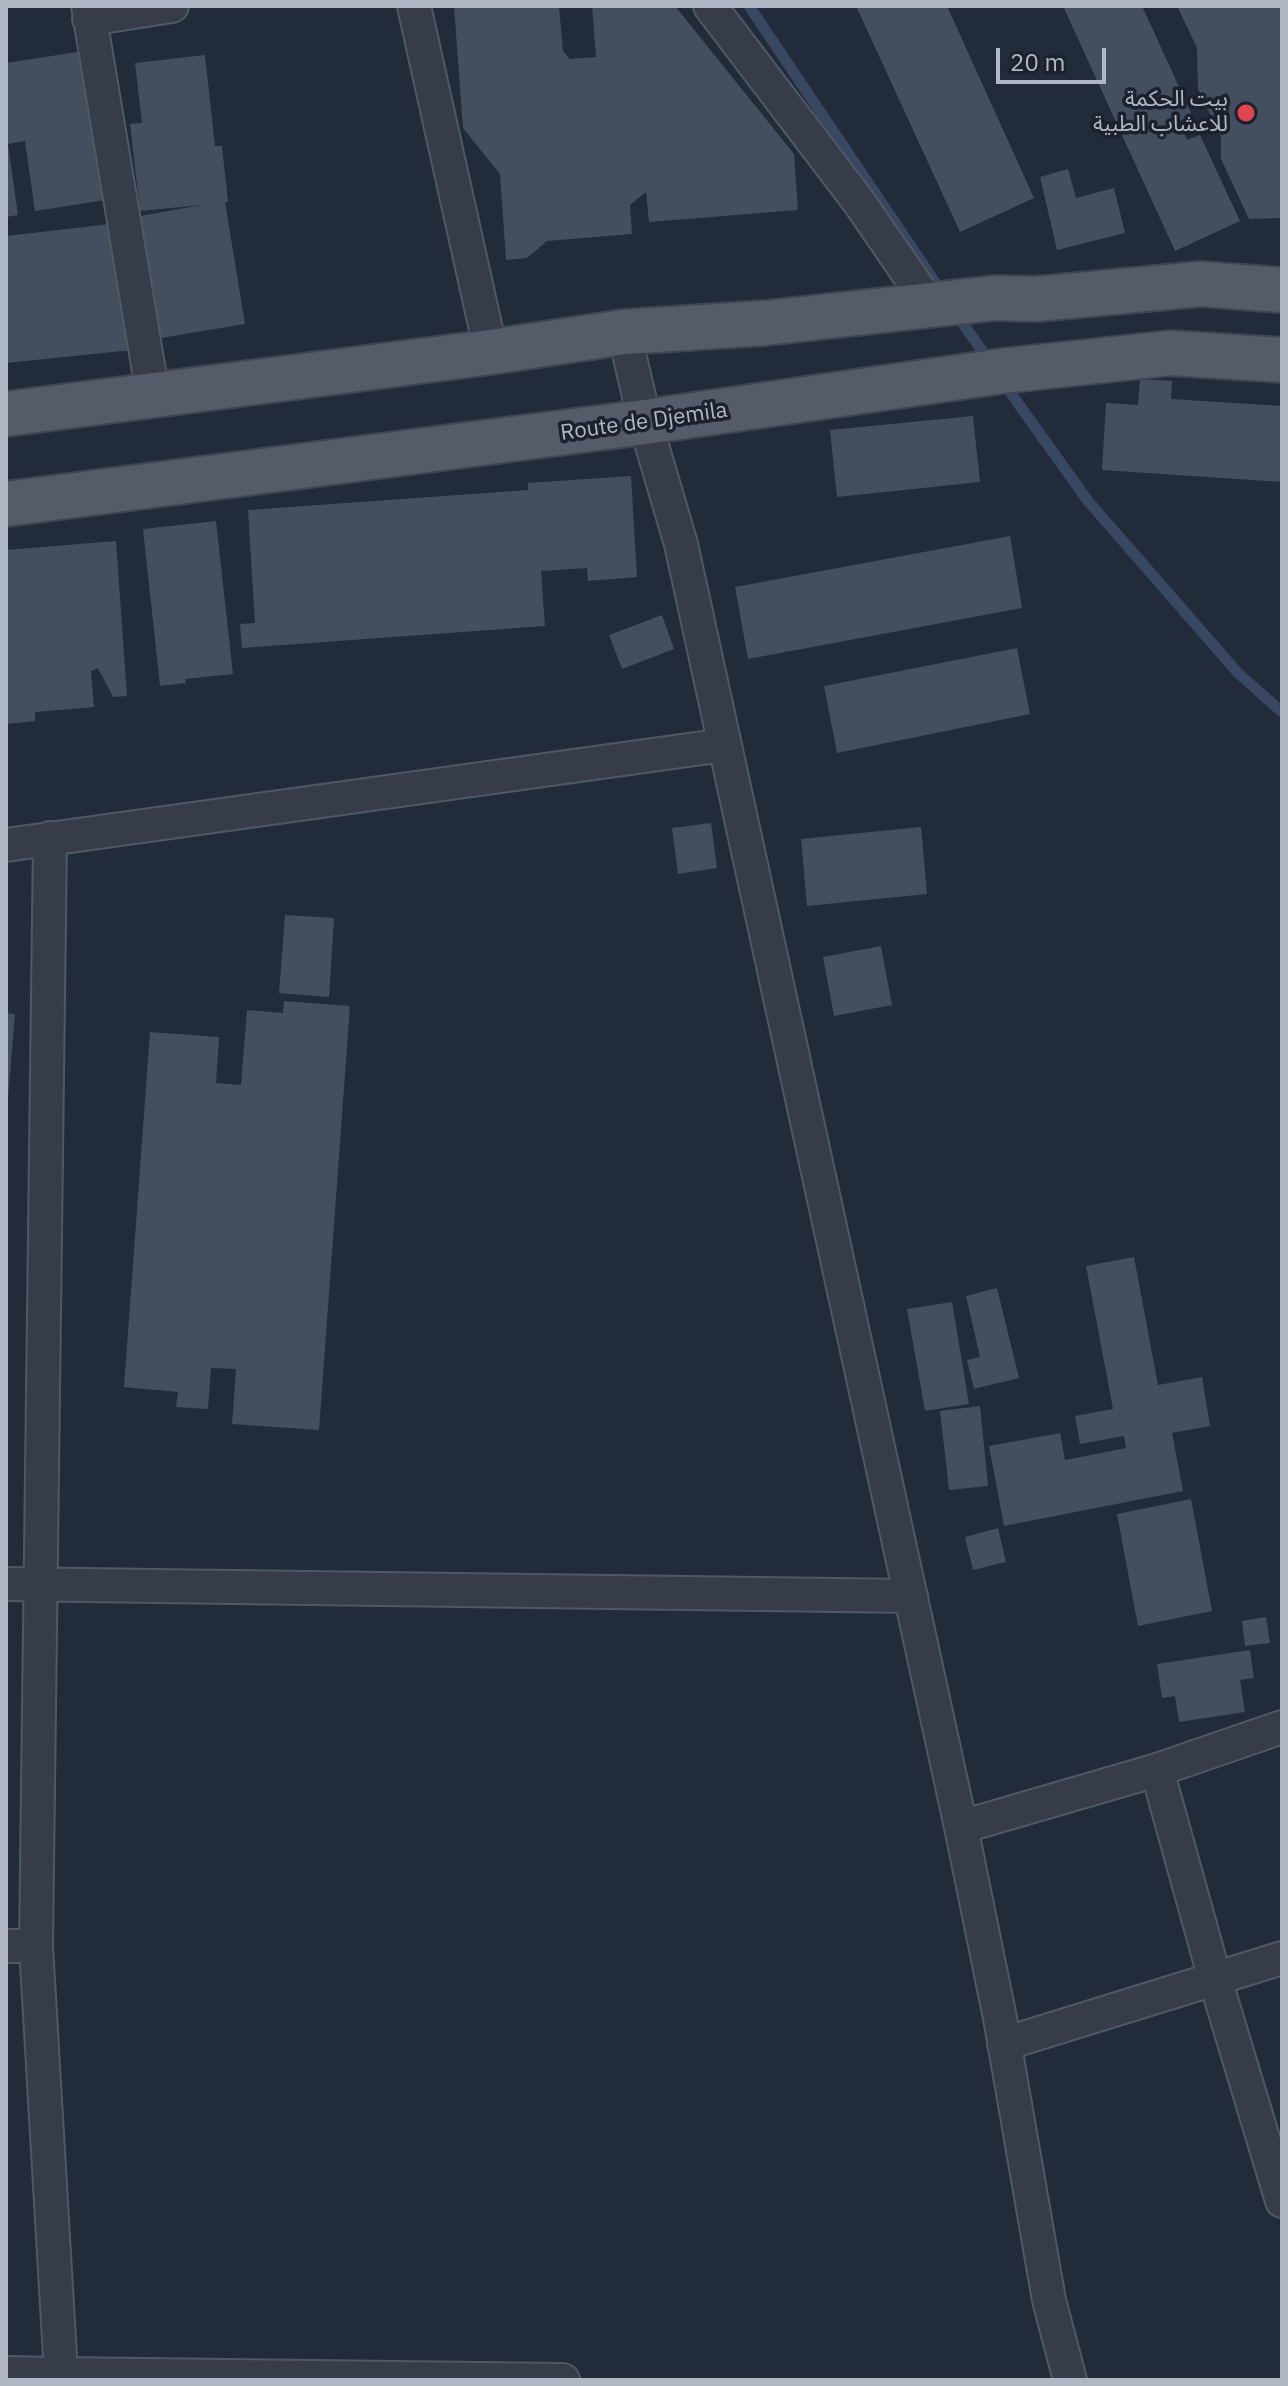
<!DOCTYPE html>
<html>
<head>
<meta charset="utf-8">
<style>
	body { margin:0 }
	#map { position:relative; width:1288px; height:2386px; overflow:hidden; background:#222b39; font-family:"IBM Plex Sans",sans-serif }
	canvas { display:block }
	.frame { position:absolute; inset:0; border:8px solid #b1b8c5; pointer-events:none }
	.scale { position:absolute; left:996px; top:48px; width:110px; height:36px; box-sizing:border-box; border:4px solid #b1b8c5; border-top:0; padding-left:10px; font-size:24px; line-height:28px; white-space:nowrap; color:#b1b8c5; -webkit-text-stroke:6px #1b222e; paint-order:stroke }
</style>
</head>
<body>
<div id="map">
<canvas width="1288" height="2386"></canvas>
<div class="frame"></div>
<div class="scale">20 m</div>
</div>
<script>
const g = document.querySelector('canvas').getContext('2d');
g.lineJoin = 'round';
function trace(path, color, width, dash) { g.strokeStyle = color; g.lineWidth = width; g.lineCap = dash ? 'butt' : 'round'; g.setLineDash(dash || []); g.stroke(path); }
function paint(path, color) { g.fillStyle = color; g.fill(path, 'evenodd'); }
function write(font, color, halo, rows, align = 'center') {
  g.font = font + ' "IBM Plex Sans","Noto Sans Arabic",sans-serif'; g.lineWidth = 7; g.setLineDash([]); g.textBaseline = 'middle'; g.strokeStyle = halo; g.fillStyle = color; for (const [text, x, y, turn = 0] of rows) {
    g.save(); g.translate(x, y); g.rotate((+turn || 0) * Math.PI / 180); g.textAlign = isNaN(turn) ? turn : align; if (halo) g.strokeText(text, 0, 0); g.fillText(text, 0, 0); g.restore();
  }
}
trace(new Path2D(`
	M749,6L943,294
	M955,312L991,364
	M1002,381L1088,501L1238,673L1282,712`), '#384862', 11);
paint(new Path2D(`
	M454,6H559L563,51L570,59L596,57L592,6H675L794,154L798,210L649,222L646,192L630,205L632,234L547,241L527,258L506,260L500,174L463,128Z
	M856,6H947L1034,198L960,232Z
	M1063,6H1142L1192,115L1179,121L1187,140L1200,135L1240,221L1175,251Z
	M1177,6H1282V218L1249,219L1221,159V137L1198,89L1197,48Z
	M84,51L106,200L35,211L25,141L8,144L18,215L6,217V63Z
	M205,55L215,146H222L228,202H225L245,324L161,338L140,216L202,205L140,211L130,124L142,123L135,63Z
	M1068,169L1076,198L1114,188L1125,233L1057,250L1040,177Z
	M119,223L132,350L6,363V236Z
	M1140,379L1172,381L1171,399L1282,406V482L1102,470L1106,403L1138,405Z
	M973,416L980,482L837,497L830,430Z
	M631,476L637,577L588,581L587,568L541,571L545,626L242,648L240,624L255,623L248,510L528,490V483Z
	M216,521L233,674L185,679L186,683L160,686L143,529Z
	M1010,536L1022,608L748,659L735,587Z
	M116,541L127,696L113,697L98,668L91,671L94,707L35,712V721L6,724V550Z
	M662,615L674,649L622,669L609,635Z
	M1017,648L1030,714L837,753L824,686Z
	M711,823L717,868L678,874L672,828Z
	M921,827L927,894L807,906L801,839Z
	M285,915L334,918L329,997L279,993Z
	M881,946L892,1005L834,1016L823,957Z
	M284,1001L350,1006L319,1430L232,1424L236,1369L211,1368L208,1409L176,1407L178,1392L124,1387L150,1032L219,1037L216,1083L241,1085L247,1010L283,1013Z
	M6,1013L15,1014L8,1098H6Z
	M1134,1257L1158,1385L1202,1377L1210,1426L1172,1433L1183,1491L1004,1526L989,1446L1060,1433L1065,1460L1126,1448L1124,1436L1080,1444L1075,1416L1113,1409L1086,1266Z
	M997,1288L1019,1378L974,1389L967,1360L980,1357L966,1296Z
	M952,1302L969,1404L925,1411L907,1309Z
	M980,1406L988,1486L949,1490L940,1411Z
	M1191,1499L1212,1611L1138,1626L1117,1514Z
	M998,1528L1006,1562L973,1570L965,1537Z
	M1266,1617L1270,1643L1245,1646L1242,1621Z
	M1250,1650L1254,1678L1240,1680L1245,1712L1179,1722L1175,1696L1162,1698L1157,1664Z`), '#434e5e');
const street = new Path2D(`
	M88,6L153,395
	M414,6L491,352
	M710,6L859,202L929,304
	M89,19L172,6
	M624,332L645,422L681,544L961,1827L1000,2018L1049,2300L1070,2380
	M6,845L724,745
	M6,1584L911,1596
	M1157,1770L1215,1979L1282,2201
	M961,1827L1157,1770L1282,1727
	M6,1946H36
	M1004,2044L1282,1958
	M6,2373L61,2374L36,1946L50,838
	M61,2380V2374L563,2380`);
const primary = new Path2D(`
	M6,414L491,352L624,332L765,323L995,298L1036,299L1200,284L1282,290
	M6,504L645,422L1002,371L1171,353L1282,360`);
trace(street, '#515864', 36);
trace(primary, '#3f4652', 48);
trace(street, '#363d49', 32);
trace(primary, '#545c69', 44);
for (const [x, y, r, color] of [
	[1246,113,10,"#e0444e"]
]) { const dot = new Path2D(); dot.arc(x, y, r, 0, 2 * Math.PI); g.fillStyle = color; g.fill(dot); trace(dot, '#1b222e', 3); }
write('22px', '#b1b8c5', '#1b222e', [
	["بيت الحكمة",1228,100],
	["للاعشاب الطبية",1228,125]
], 'right');
write('22px', '#b1b8c5', '#1b222e', [
	["Route de Djemila",644,422,-8]
]);
</script>
</body>
</html>
